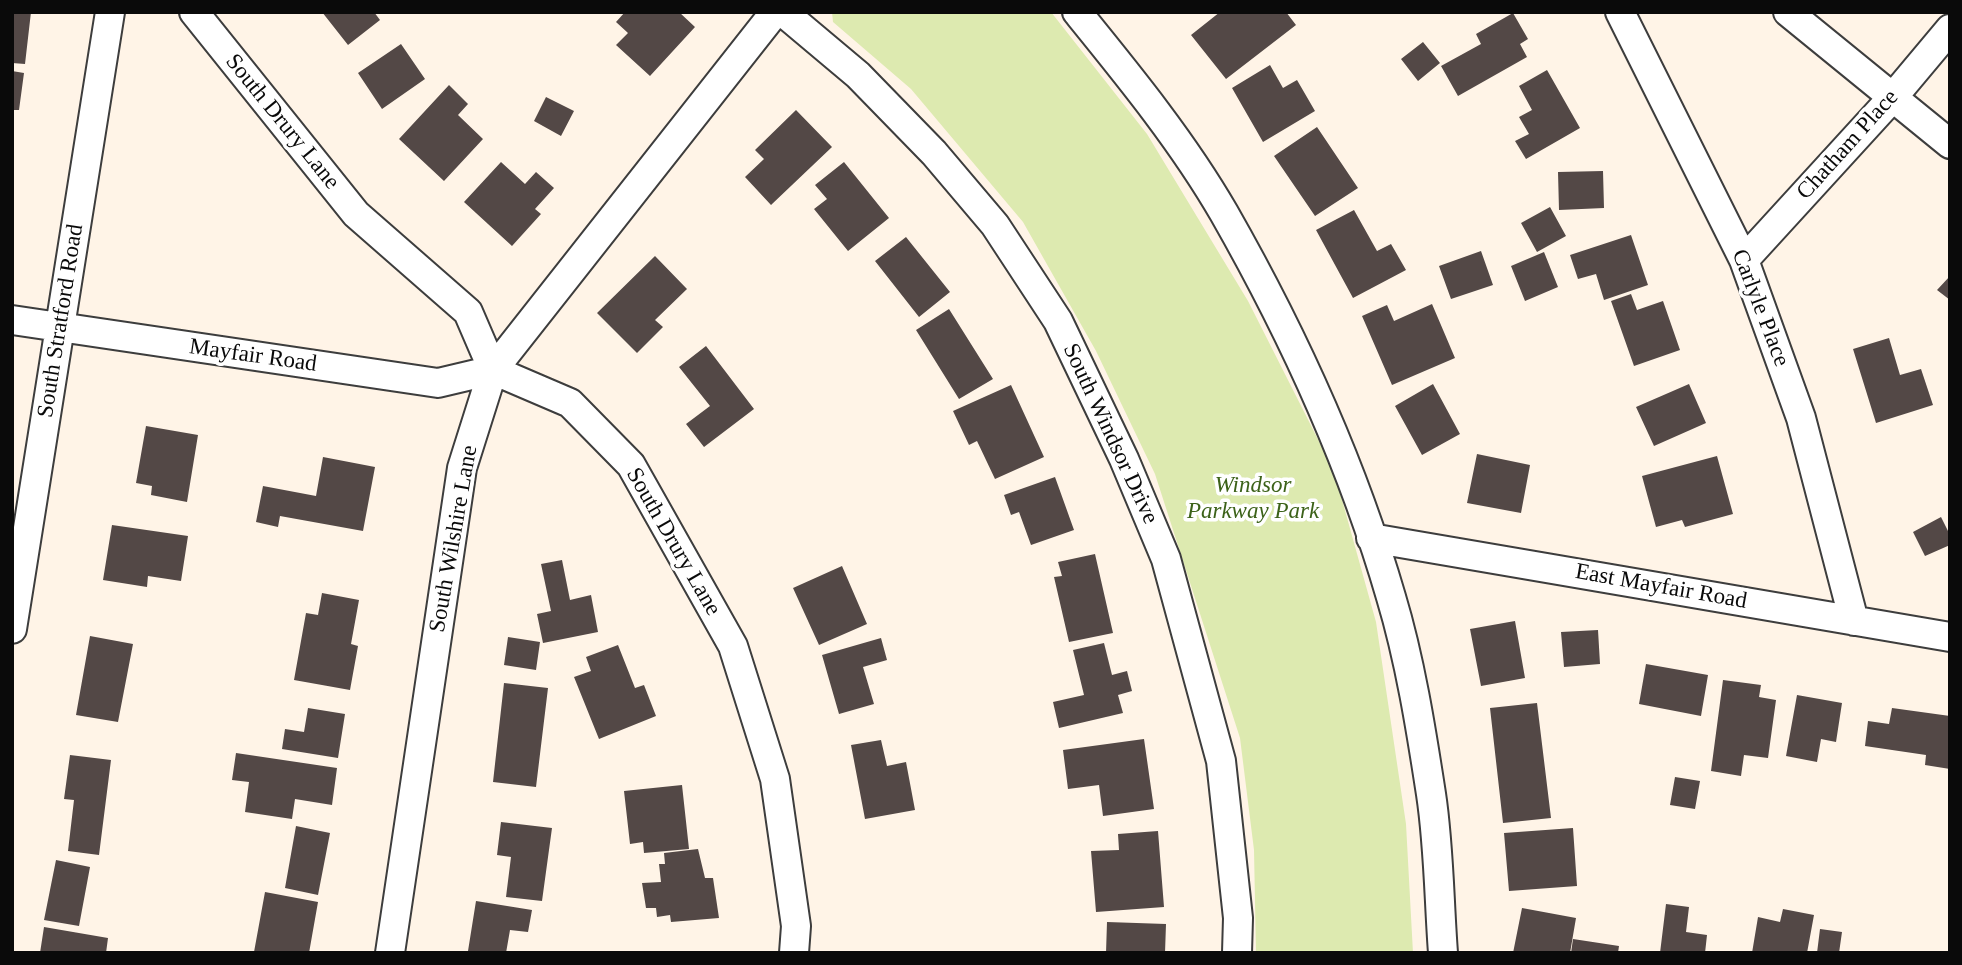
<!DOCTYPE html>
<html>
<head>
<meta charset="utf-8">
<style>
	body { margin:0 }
	#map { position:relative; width:1962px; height:965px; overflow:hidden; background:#fff4e7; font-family:Georgia,serif }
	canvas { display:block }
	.frame { position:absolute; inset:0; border:14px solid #0a0a0a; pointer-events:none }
</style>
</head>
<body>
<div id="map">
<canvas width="1962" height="965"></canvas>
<div class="frame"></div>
</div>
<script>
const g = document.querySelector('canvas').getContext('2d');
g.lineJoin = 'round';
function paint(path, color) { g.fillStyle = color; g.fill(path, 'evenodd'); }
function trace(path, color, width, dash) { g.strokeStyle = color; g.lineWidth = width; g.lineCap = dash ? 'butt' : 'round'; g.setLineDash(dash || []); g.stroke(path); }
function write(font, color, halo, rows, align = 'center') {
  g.font = font + ' Georgia,serif'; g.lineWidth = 7; g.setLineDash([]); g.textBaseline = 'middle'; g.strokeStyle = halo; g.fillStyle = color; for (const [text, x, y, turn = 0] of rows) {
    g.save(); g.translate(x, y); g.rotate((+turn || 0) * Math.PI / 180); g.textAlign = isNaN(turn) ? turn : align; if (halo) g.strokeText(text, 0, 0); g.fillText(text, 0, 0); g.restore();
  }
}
paint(new Path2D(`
	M832,12H1051L1147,134L1248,301L1334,471L1376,622L1406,824L1413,953H1256L1254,850L1240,738L1155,474L1096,351L1023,222L911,89L833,22Z`), '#ddeab0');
paint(new Path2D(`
	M12,12H31L25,64L12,63Z
	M322,12H374L380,20L348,45Z
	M625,12H679L695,27L650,76L616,45L628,33L616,22Z
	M1220,12H1286L1296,25L1226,79L1191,35Z
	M1513,13L1528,39L1520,44L1527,57L1458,96L1441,66L1481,44L1476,34Z
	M1423,42L1440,63L1418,81L1401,59Z
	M401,44L425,79L382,109L358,73Z
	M1270,65L1283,88L1297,80L1315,111L1263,142L1232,88Z
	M1547,70L1580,128L1526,159L1515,141L1529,134L1519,117L1532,110L1519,86Z
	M12,71L24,73L19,110H12Z
	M449,85L468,104L458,115L483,139L444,181L399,139Z
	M546,97L574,111L561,136L534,121Z
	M796,110L832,147L771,205L745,177L764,159L755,150Z
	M1317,127L1358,188L1315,216L1274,156Z
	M501,162L525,184L536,172L554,188L535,209L541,214L512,246L464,202Z
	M844,162L889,218L848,251L814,209L827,199L815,185Z
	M1603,171L1604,208L1559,210L1558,172Z
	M1550,207L1566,236L1537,252L1521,223Z
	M1354,210L1377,251L1391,244L1406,270L1353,298L1316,230Z
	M1631,235L1648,285L1604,300L1596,274L1578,279L1570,255Z
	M906,237L950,292L919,317L875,261Z
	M1481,251L1493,285L1451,299L1439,266Z
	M1544,252L1558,287L1525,301L1511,266Z
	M655,256L687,289L655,320L663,327L637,353L597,313Z
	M1950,276V300L1937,290Z
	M1631,294L1637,310L1663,301L1680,350L1634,366L1611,301Z
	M1432,304L1455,358L1392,385L1362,316L1387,305L1394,321Z
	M949,309L993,379L959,399L916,330Z
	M1889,338L1900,375L1921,369L1933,405L1876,423L1853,349Z
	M706,346L754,409L704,447L686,424L710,406L679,367Z
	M1433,384L1460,434L1422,455L1395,406Z
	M1689,384L1706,423L1654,446L1636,407Z
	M1011,385L1044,457L995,479L977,441L969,445L953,411Z
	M146,426L198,435L187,502L151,495L152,486L136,483Z
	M1477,454L1530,465L1521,513L1467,503Z
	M1717,456L1733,514L1685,527L1682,520L1656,527L1642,476Z
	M323,457L375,467L363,531L280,516L278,527L256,522L263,486L316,496Z
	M1055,477L1074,530L1031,545L1019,512L1011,515L1004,495Z
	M1941,517L1950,535V545L1925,556L1913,532Z
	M112,525L188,536L181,581L148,576L147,587L103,580Z
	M1095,554L1113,633L1069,642L1054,577L1062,576L1058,562Z
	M562,560L570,600L591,595L598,632L543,643L537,614L551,611L541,564Z
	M842,566L867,624L819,645L793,588Z
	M322,593L359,600L351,644L358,646L350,690L294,680L306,613L318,615Z
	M1515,621L1525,678L1481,686L1470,629Z
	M1598,630L1600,664L1564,667L1561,632Z
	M90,636L133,644L118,722L76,715Z
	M508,637L540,642L536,670L504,665Z
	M881,638L887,660L863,667L874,704L839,714L822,655Z
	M1104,643L1112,675L1127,671L1132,691L1118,695L1123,713L1059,728L1053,702L1084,695L1073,650Z
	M618,645L635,688L644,685L656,716L599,739L574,677L591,671L586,657Z
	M1646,664L1708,675L1701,716L1639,704Z
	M1723,680L1761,685L1759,697L1776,700L1768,758L1744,755L1741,776L1711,771Z
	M504,683L548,688L536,787L493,782Z
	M1797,695L1842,703L1836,742L1821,739L1817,762L1786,756Z
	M1537,703L1551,818L1503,823L1490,708Z
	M308,708L345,714L338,758L282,749L285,729L304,732Z
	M1892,708L1950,716V769L1925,765L1926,755L1865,746L1868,721L1889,724Z
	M1144,739L1154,809L1103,816L1099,785L1068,789L1063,750Z
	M881,740L887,766L906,762L915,810L865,819L851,745Z
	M236,753L337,768L332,805L295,799L292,819L245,812L249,782L232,780Z
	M70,755L111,760L99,855L68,851L74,800L64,799Z
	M1675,777L1700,781L1695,809L1670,805Z
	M682,785L689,849L644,853L643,842L630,844L624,791Z
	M501,822L552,828L542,901L506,897L511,857L497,855Z
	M296,826L330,833L318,895L285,888Z
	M1573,828L1577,886L1509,891L1504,833Z
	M1158,831L1164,907L1096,912L1091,851L1119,850L1118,834Z
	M698,849L705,878H713L719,918L671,922L670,915L657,917L656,908H646L642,883L661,882L659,864H665L664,853Z
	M56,860L90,867L79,926L44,920Z
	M265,892L318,902L309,953L254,952Z
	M476,901L532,910L528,932L510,930L506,953L468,951Z
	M1666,904L1689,907L1686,932L1707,935L1705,953H1660Z
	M1522,908L1576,918L1570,953H1513Z
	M1783,909L1814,915L1807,953H1752L1758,917L1780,922Z
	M1107,922L1166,924L1165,953H1106Z
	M44,927L108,938L106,953H40Z
	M1820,929L1842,932L1839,953H1817Z
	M1573,939L1619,946L1618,953H1571Z`), '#534846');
const minor = new Path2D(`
	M194,12L356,214L468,312L493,370L570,403L631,465L733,646L775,779L796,926L794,953
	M783,12L858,75L934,153L995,225L1058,321L1124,459L1166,559L1221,761L1238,918L1237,953
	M1077,12C1129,76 1183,142 1224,213C1293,334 1352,463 1391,597C1410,660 1421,729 1431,794C1439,846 1439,900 1443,953
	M1620,12L1744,260L1801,418L1854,621
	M1788,12L1950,144
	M1744,260L1893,97L1950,29
	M12,320L438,383L493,370
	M1371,538L1950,637
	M12,629L110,12
	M390,953L462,468L493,370L775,12`);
trace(minor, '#3d3d3d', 32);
trace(minor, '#fff', 28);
write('23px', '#0a0a0a', '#fff', [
	["South Drury Lane",282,122,51],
	["Chatham Place",1848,145,-48],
	["Carlyle Place",1760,308,69],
	["South Stratford Road",61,321,-81],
	["Mayfair Road",253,356,8],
	["South Windsor Drive",1110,434,65],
	["South Wilshire Lane",454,539,-80],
	["South Drury Lane",673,542,60],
	["East Mayfair Road",1661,587,10]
]);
write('italic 23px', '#3c6219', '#fff', [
	["Windsor",1253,486],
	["Parkway Park",1253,512]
]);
</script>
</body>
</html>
